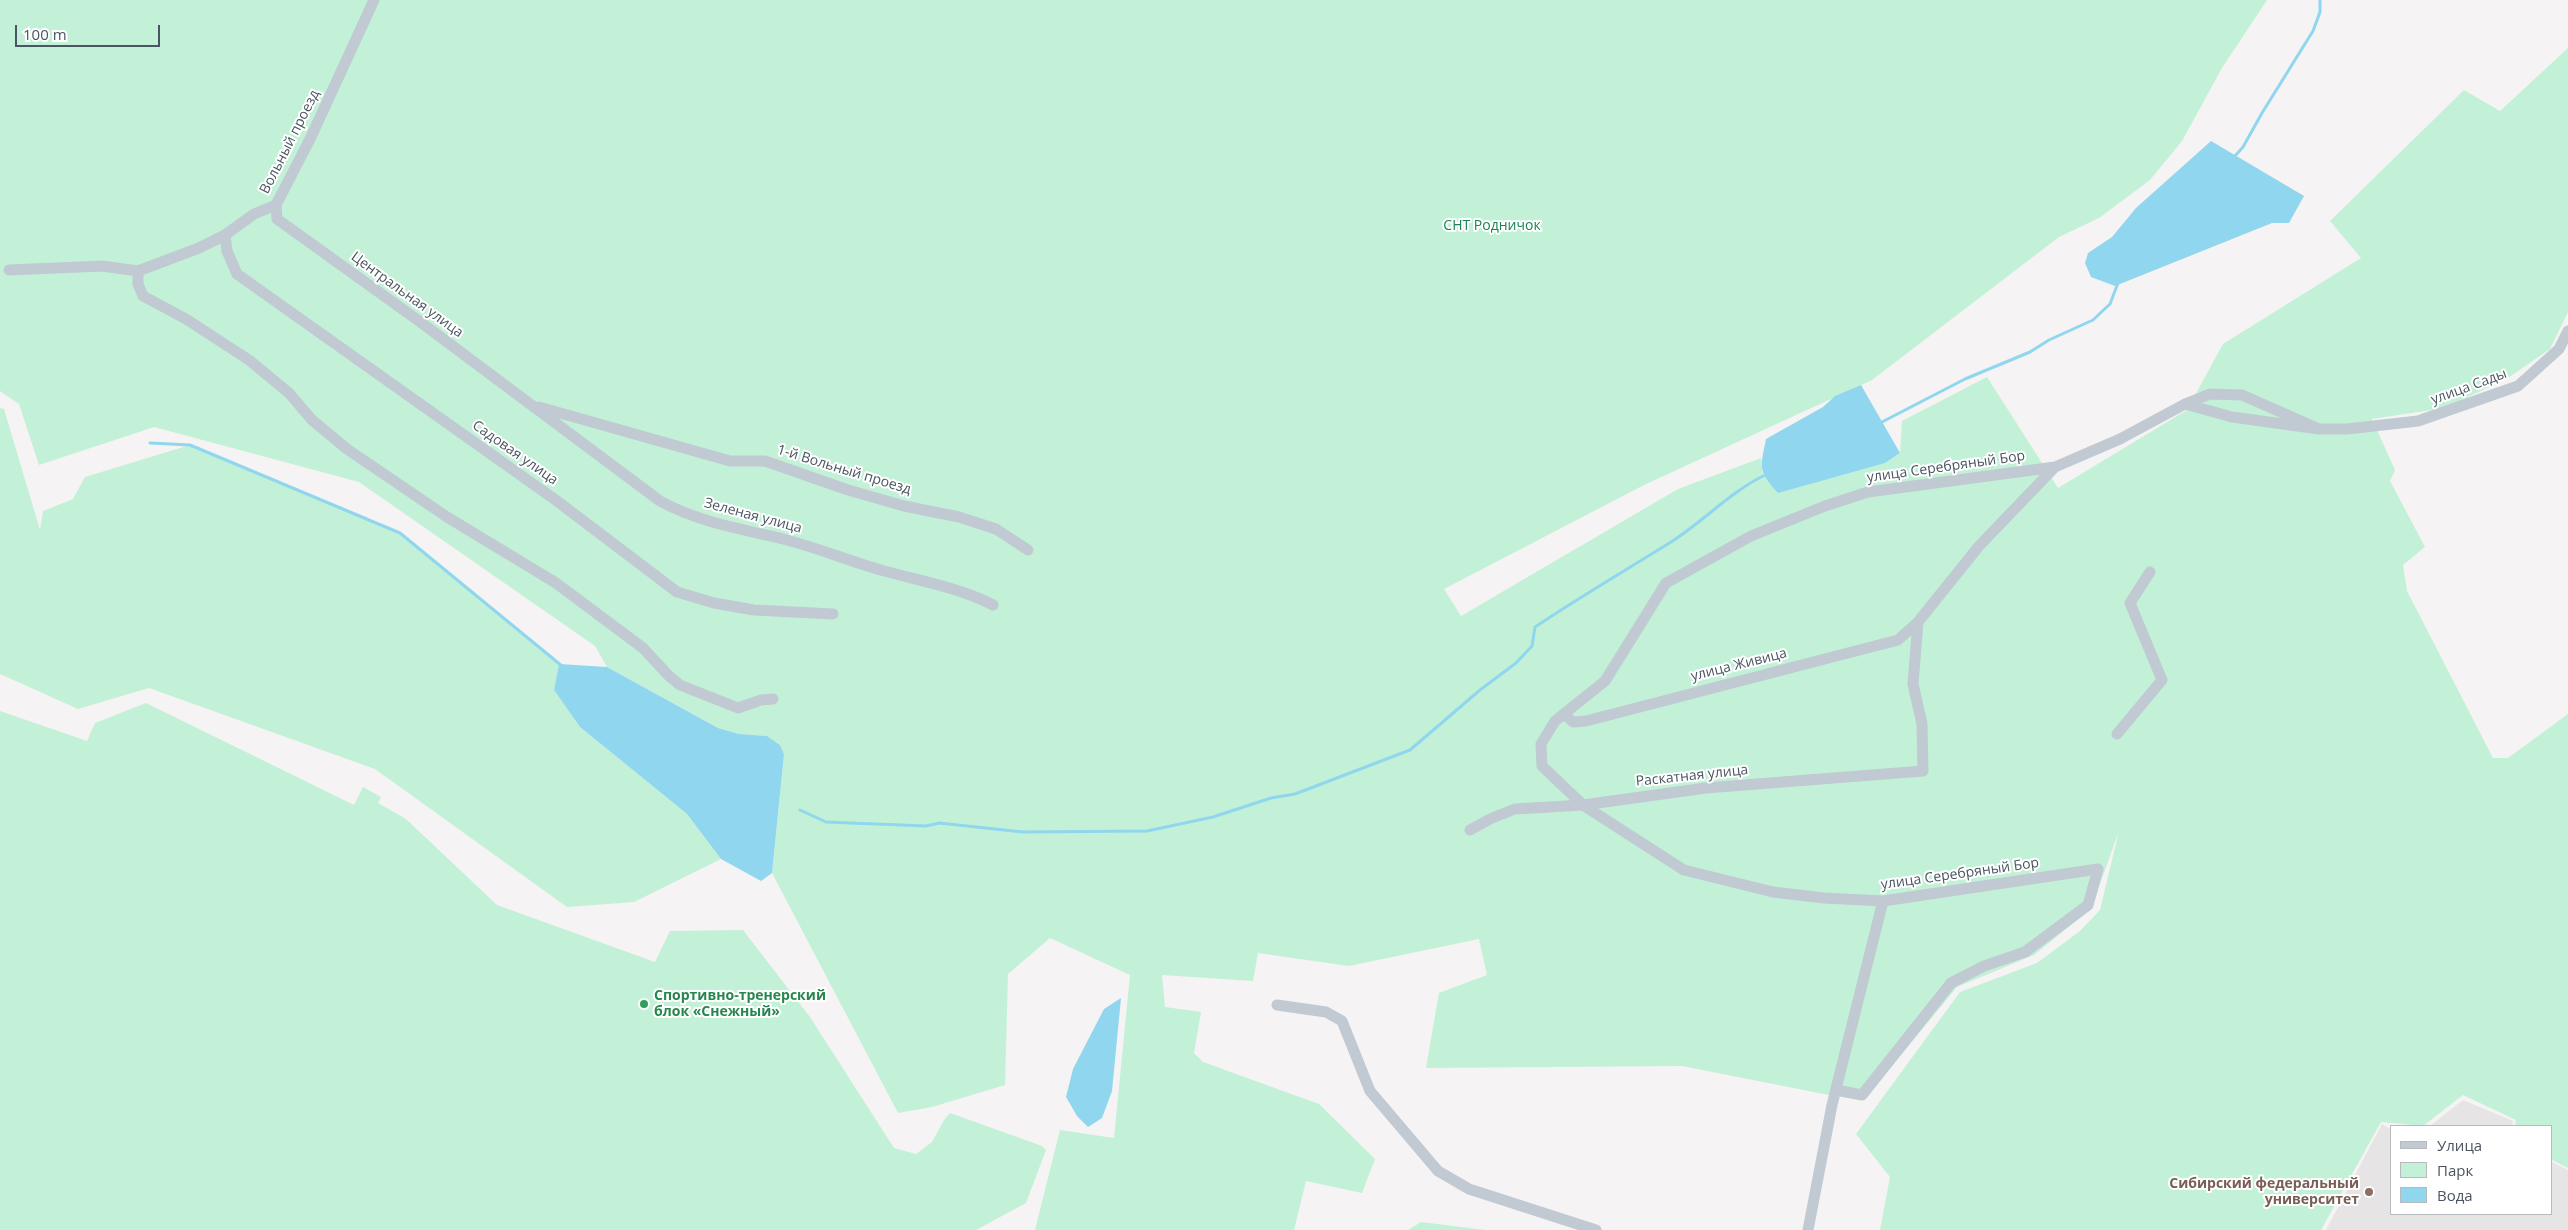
<!DOCTYPE html>
<html>
<head>
<meta charset="utf-8">
<style>
	body { margin:0 }
	#map { position:relative; width:2568px; height:1230px; overflow:hidden; background:#f5f3f3; font-family:"Open Sans",sans-serif }
	canvas { display:block }
	.legend { position:absolute; left:2390px; top:1125px; width:162px; height:90px; box-sizing:border-box; background:#fff; border:1px solid #b7bbc0; margin:0; padding:6px 9px; list-style:none; font-size:15px; color:#4a5561 }
	.legend li { display:flex; align-items:center; gap:10px; height:25px }
	.legend b { width:25px; border:1px solid #b7bbc0 }
	.scale { position:absolute; left:15px; top:25px; width:145px; height:22px; box-sizing:border-box; border:2px solid #4a5561; border-top:0; padding-left:6px; font-size:15px; line-height:18px; white-space:nowrap; color:#4a5561; -webkit-text-stroke:4px #fff; paint-order:stroke }
</style>
</head>
<body>
<div id="map">
<canvas width="2568" height="1230"></canvas>
<ul class="legend">
<li><b style="height:6px;background:#c1c9d2"></b>Улица</li>
<li><b style="height:14px;background:#c3f1d7"></b>Парк</li>
<li><b style="height:14px;background:#90d6ee"></b>Вода</li>
</ul>
<div class="scale">100 m</div>
</div>
<script>
const g = document.querySelector('canvas').getContext('2d');
g.lineJoin = 'round';
function paint(path, color) { g.fillStyle = color; g.fill(path, 'evenodd'); }
function trace(path, color, width, dash) { g.strokeStyle = color; g.lineWidth = width; g.lineCap = dash ? 'butt' : 'round'; g.setLineDash(dash || []); g.stroke(path); }
function write(font, color, halo, rows, align = 'center') {
  g.font = font + ' "Open Sans",sans-serif'; g.lineWidth = 4; g.setLineDash([]); g.textBaseline = 'middle'; g.strokeStyle = halo; g.fillStyle = color; for (const [text, x, y, turn = 0] of rows) {
    g.save(); g.translate(x, y); g.rotate((+turn || 0) * Math.PI / 180); g.textAlign = isNaN(turn) ? turn : align; if (halo) g.strokeText(text, 0, 0); g.fillText(text, 0, 0); g.restore();
  }
}
paint(new Path2D(`
	M2463,1100L2513,1121L2512,1126H2430Z
	M2382,1124L2392,1130V1214H2552V1162L2568,1170V1230H2326Z`), '#e6e4e5');
paint(new Path2D(`
	M0,0H2267L2222,68L2182,141L2150,180L2099,218L2059,237L1872,380L1644,485L1444,589L1461,616L1678,489L1761,458L1763,476L1885,463L1900,453L1902,421L1987,377L2058,488L2187,410L2223,344L2361,258L2330,221L2464,90L2500,111L2568,48V312L2550,349L2508,378L2445,408L2372,419L2395,470L2390,481L2425,547L2403,565L2407,591L2493,758H2508L2568,714V1168L2552,1160V1126H2515L2516,1120L2463,1095L2423,1126L2381,1122L2321,1230H1880L1890,1177L1856,1134L1960,992L2037,963L2080,931L2100,910L2119,831L2091,909L2034,955L1957,987L1865,1099L1834,1096L1682,1066L1426,1068L1439,993L1487,975L1479,939L1349,966L1258,953L1253,981L1162,975L1165,1007L1201,1012L1194,1053L1203,1062L1319,1104L1375,1159L1362,1193L1306,1181L1294,1230H1035L1060,1130L1114,1138L1130,975L1050,938L1008,974L1005,1085L932,1107L898,1113L772,873L784,754L780,745L767,736L739,734L718,728L607,667L595,646L359,482L154,427L39,465L19,404L0,391Z
	M0,408L4,409L40,530L43,511L73,499L85,477L190,445L400,533L559,664L554,690L580,727L687,814L721,859L634,902L567,907L375,769L149,688L78,709L0,674Z
	M146,703L354,805L363,787L381,797L378,803L406,819L497,905L655,962L670,931L743,930L810,1017L894,1148L916,1154L932,1142L944,1120L950,1113L1042,1146L1046,1150L1026,1203L976,1230H0V711L87,741L95,723Z
	M1421,1222L1486,1230H1408Z`), '#c3f1d7');
paint(new Path2D(`
	M2211,141L2304,196L2289,223H2272L2115,286L2091,277L2085,263L2088,253L2112,237L2136,208Z
	M1861,385L1900,453L1885,463L1778,493C1758,471 1760,468 1766,439L1823,407L1835,396Z
	M559,664L607,667L718,728L739,734L767,736L780,745L784,754L772,873L761,881L721,859L687,814L580,727L554,690Z
	M1121,998L1112,1091L1102,1118L1088,1127L1077,1116L1066,1097L1073,1069L1104,1009Z`), '#90d6ee');
trace(new Path2D(`
	M2234,157L2243,147L2262,113L2313,31L2320,12V0
	M1880,423L1965,379L2030,352L2049,340L2093,320L2110,304L2118,283
	M150,443L190,445L400,533L562,666
	M800,810L826,822L926,826L939,823L1023,832L1147,831L1213,817L1271,798L1295,794L1410,750L1480,690L1516,663L1532,646L1535,627C1580,597 1626,570 1671,542C1703,522 1730,492 1765,475`), '#90d6ee', 3);
trace(new Path2D(`
	M276,205L277,219L419,321L660,501C698,522 741,529 783,539C816,547 848,561 881,570C919,581 958,587 993,605
	M225,235L227,251L237,274L557,501L677,592L714,603L754,610L833,614
	M9,270L102,266L138,271L199,248L225,235L254,214L276,205L311,137L374,0
	M138,271V284L143,296L186,319L249,360L289,393L312,420L347,449L447,517L556,583L643,648L669,676L680,685L738,708L761,700L773,699
	M2185,404L2232,417L2319,429H2347L2418,421L2518,386L2559,349L2568,331
	M539,407L730,461H765L848,490L904,506L959,517L996,529L1028,550
	M1564,714L1573,722L1586,721L1898,640L1918,622
	M2117,734L2162,680L2130,603L2150,572
	M1470,830L1492,818L1515,809L1583,805L1706,788L1923,771L1922,724L1913,684L1918,622L1979,546L2055,467L2120,439L2185,404L2210,394L2242,395L2319,429
	M1277,1005L1326,1012L1342,1021L1370,1091L1438,1171L1469,1189L1596,1230
	M1836,1090L1862,1095L1951,983L1984,966L2025,952L2088,905L2098,869L1883,901L1824,898L1773,892L1684,870L1583,805L1542,766L1541,744L1555,721L1605,681L1666,583L1751,536L1825,506L1868,492L2055,467
	M1808,1230L1832,1105L1883,901`), '#c1c9d2', 11);
for (const [x, y, r, color] of [
	[644,1004,5,"#2e9e5b"],
	[2369,1192,5,"#8d6e63"]
]) { const dot = new Path2D(); dot.arc(x, y, r, 0, 2 * Math.PI); g.fillStyle = color; g.fill(dot); trace(dot, '#fff', 2); }
write('14px', '#4a5561', '#fff', [
	["Вольный проезд",290,142,-63],
	["Центральная улица",407,295,36],
	["улица Сады",2469,387,-20],
	["Садовая улица",515,453,35],
	["улица Серебряный Бор",1946,467,-8],
	["1-й Вольный проезд",844,470,17],
	["Зеленая улица",753,516,15],
	["улица Живица",1739,665,-14],
	["Раскатная улица",1692,776,-6],
	["улица Серебряный Бор",1960,874,-8]
]);
write('14px', '#178554', '#fff', [
	["СНТ Родничок",1492,226]
]);
write('bold 14px', '#27864d', '#fff', [
	["Спортивно-тренерский",654,996],
	["блок «Снежный»",654,1012]
], 'left');
write('bold 14px', '#785e54', '#fff', [
	["Сибирский федеральный",2359,1184],
	["университет",2359,1200]
], 'right');
</script>
</body>
</html>
